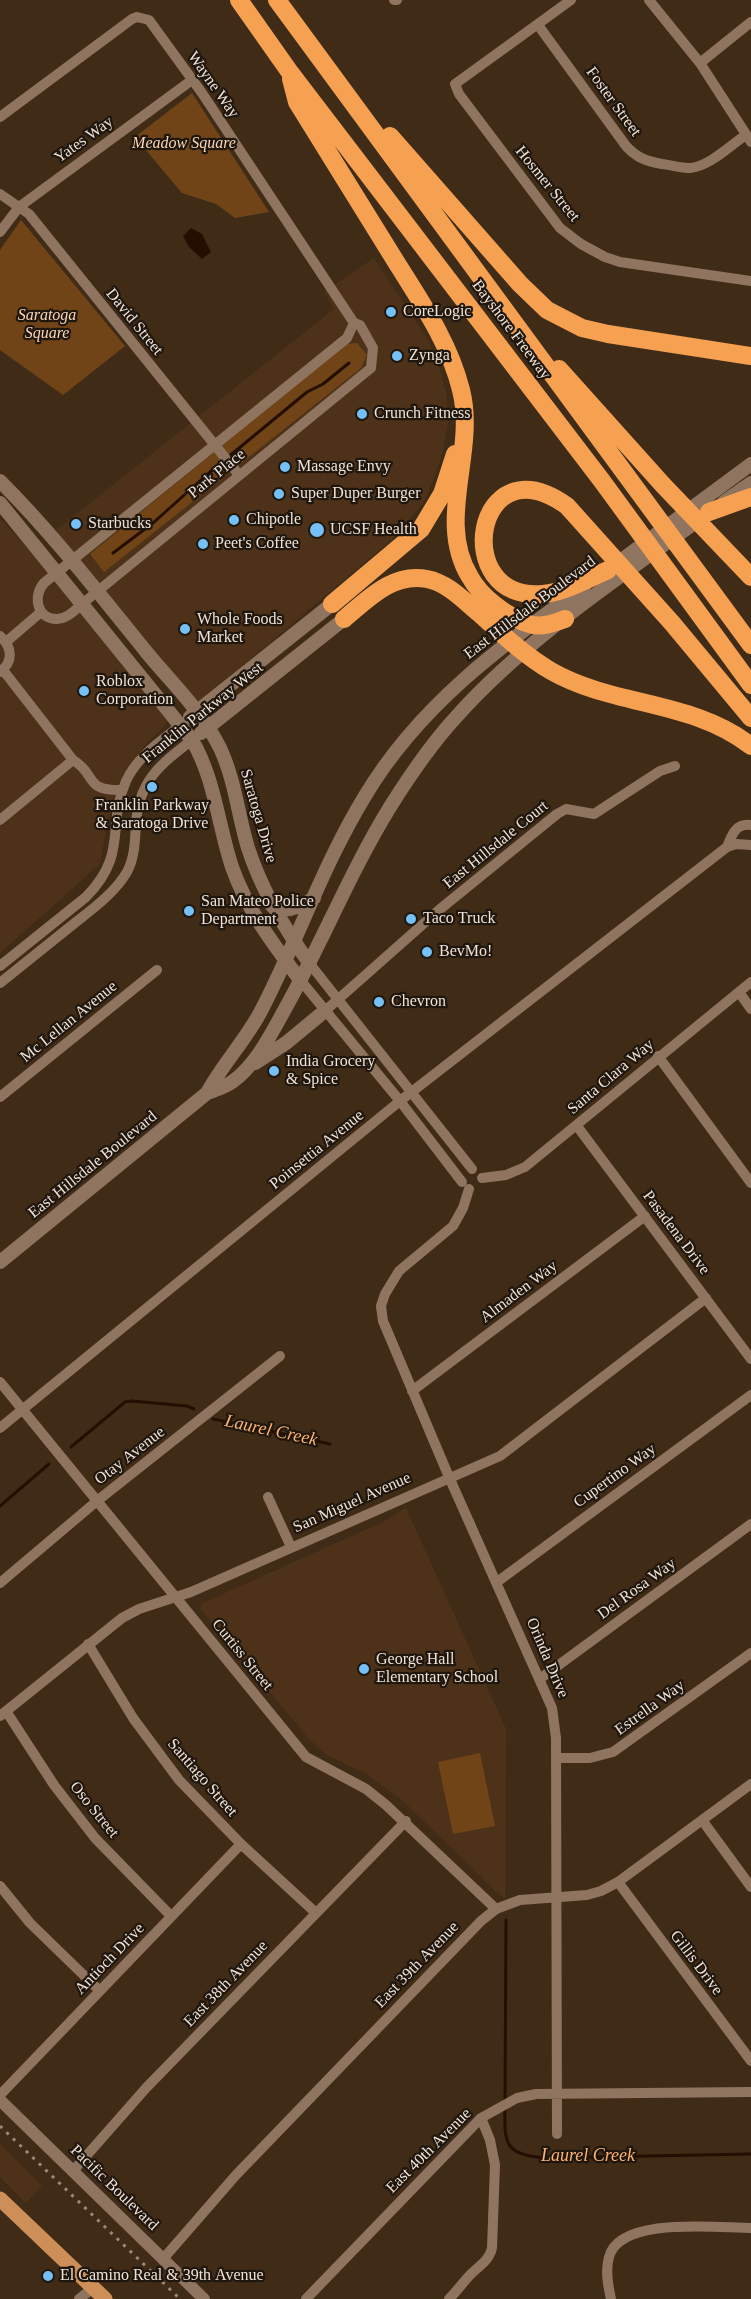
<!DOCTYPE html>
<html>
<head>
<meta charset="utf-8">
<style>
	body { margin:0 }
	canvas { display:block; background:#402b17 }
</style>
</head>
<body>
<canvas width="751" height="2299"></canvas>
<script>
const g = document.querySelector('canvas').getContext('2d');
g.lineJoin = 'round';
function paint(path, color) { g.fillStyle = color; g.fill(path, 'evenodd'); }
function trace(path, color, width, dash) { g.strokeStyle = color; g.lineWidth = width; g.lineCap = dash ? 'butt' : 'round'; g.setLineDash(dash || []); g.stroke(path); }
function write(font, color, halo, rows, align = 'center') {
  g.font = font + ' "Times New Roman",serif'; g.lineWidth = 4.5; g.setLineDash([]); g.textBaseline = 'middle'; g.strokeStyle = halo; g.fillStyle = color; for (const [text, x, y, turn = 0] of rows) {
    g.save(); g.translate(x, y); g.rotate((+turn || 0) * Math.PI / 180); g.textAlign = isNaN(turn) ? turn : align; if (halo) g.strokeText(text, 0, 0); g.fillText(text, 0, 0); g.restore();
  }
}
paint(new Path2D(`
	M374,258L428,340L439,366L447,396L448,424L443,451L434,479L423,503L397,535L195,706L55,531L334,309L324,292Z
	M0,518L39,561L168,722L145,745L122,775L107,824L100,864L0,953Z
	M406,1508L506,1729L505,1898L500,1895L401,1799L365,1773L327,1755L309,1739L200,1608L203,1603L383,1522Z
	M0,2144L42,2186L26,2203L0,2177Z`), '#4d3219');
paint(new Path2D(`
	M192,93L269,212L235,218L216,204L182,193L135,137Z
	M21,220L125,346L63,395L0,350V250Z
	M357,343L367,355L361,368L104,572L90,554L346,344Z
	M480,1753L495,1826L453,1834L438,1762Z`), '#714417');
paint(new Path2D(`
	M191,228L202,234L211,252L202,259L189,247L183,236Z`), '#240e00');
trace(new Path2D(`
	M113,553L153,523L210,472L307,392L323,384L349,363
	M213,1419L330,1444
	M71,1447L125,1402L132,1401L187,1406L194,1409
	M0,1506L49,1464
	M505,2102L506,1920
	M505,2108C504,2146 506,2154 545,2158L751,2154`), '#240e00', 3);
trace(new Path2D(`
	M394,0H397
	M571,0L455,84L459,94L560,228L581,244L605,257L620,262L751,281
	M649,0L700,63L751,142
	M538,25L626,146C637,158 646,161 662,164C671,165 681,168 690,168C710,166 729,146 746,135
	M700,63L751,22
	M0,117L132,19L137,17L149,20L202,93L354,323L360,325L373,348
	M0,194L29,214L239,475
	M0,232L19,207L192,80
	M354,323L347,338L44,583C33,595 36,619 57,619C67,619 75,610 82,604L371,368L373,348
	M0,636C12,647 14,661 0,672
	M6,642L41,612
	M3,670L73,760C98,775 83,791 122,790
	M0,820L73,760
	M727,847C732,834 736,823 751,825
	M310,964L472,1169
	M0,966L86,897C129,853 106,827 126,781C137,757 161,741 181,725
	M301,981L400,1101L462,1182
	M0,983C24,964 47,945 71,926C91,910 114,894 127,872C135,857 135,840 136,823C139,780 161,764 192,740
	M739,992L751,1009
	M326,1010L439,910L557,814L566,809L594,814L660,771L675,766
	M658,1056L751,1183
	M0,1097L157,970
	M577,1126L751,1359
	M482,1178L506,1175L525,1167L751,982
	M469,1189L463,1208L453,1226L399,1271L385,1294L381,1306L383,1321L449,1477L552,1708L556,1738L557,2134
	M0,1382L306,1757L366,1789L386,1805L496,1909
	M412,1391L645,1216
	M0,1428L400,1101L727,847L736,844L751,845
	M268,1497L291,1547
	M497,1582L751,1395
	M0,1583L97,1501L280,1356
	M88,1644L133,1718L179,1780L241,1844L316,1913
	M541,1678L751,1524
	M6,1711L54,1785L95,1838L171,1916
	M0,1716L122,1618L139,1609L191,1592L500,1456L706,1298
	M556,1758H590L613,1752L751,1653
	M702,1820L751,1887
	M618,1882L751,2061
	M0,1886L30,1923L100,1991
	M0,2095L241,1844
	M73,2171L146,2088L406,1821
	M163,2259L236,2175L481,1921L496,1909L520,1900L587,1895L601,1891L618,1882L751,1784
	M79,2299L93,2288
	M306,2299L481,2118L517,2098L536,2094L751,2092
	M449,2299C457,2291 464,2281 471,2274C480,2265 489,2261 492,2248L495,2165L490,2140L481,2118
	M611,2299C608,2286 605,2271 609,2257C620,2216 717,2228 751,2228`), '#8f7560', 10);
trace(new Path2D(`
	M0,2100L204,2299`), '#8f7560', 12);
trace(new Path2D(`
	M0,481C54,535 100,595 148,654C172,683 203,713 220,748C235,780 238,815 248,848C262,891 284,928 310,964
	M724,502L751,483
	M0,503L192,740C215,779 218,825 232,867C247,910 274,945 301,981
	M612,567L751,464
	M190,717L332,604
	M201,733L344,619
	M272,906C286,914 301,907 314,898
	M255,1063L286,1043L326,1010
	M207,1093C223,1063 247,1039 262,1009C298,939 324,863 365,796C418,707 501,645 584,587
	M0,1262L207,1093C215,1090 225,1087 232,1082C256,1065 271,1034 285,1009C322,943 350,872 390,807C410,775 431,744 457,716C527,638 620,577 704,516`), '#8f7560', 14);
trace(new Path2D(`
	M0,2199L105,2299`), '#cd8f57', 15);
trace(new Path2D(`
	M239,0L289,71L602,481L751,685
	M277,0L751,645
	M291,79L297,102C329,154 361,205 393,257C419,299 449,341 461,390C477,452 435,520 470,577C481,597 507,617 529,624C541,628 554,623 565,619
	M390,136L520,284L547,310L582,328L608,334L751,356
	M559,369L663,485L751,577
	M709,512L751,497
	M608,570C588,579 565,592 543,594C449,603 474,439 567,506L672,623L751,718
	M332,604L421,529L442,494L455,454
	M344,619C368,599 393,572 427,579C448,583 464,601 480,614C502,634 525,656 551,671C614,707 693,700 751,746`), '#f6a151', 18);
trace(new Path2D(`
	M0,2126L180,2299`), '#9b8979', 3, [3, 6]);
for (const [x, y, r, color] of [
	[391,312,6,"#75c0f6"],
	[397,356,6,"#75c0f6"],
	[362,414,6,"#75c0f6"],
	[285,467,6,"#75c0f6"],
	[279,494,6,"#75c0f6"],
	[234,520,6,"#75c0f6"],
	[76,524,6,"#75c0f6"],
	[317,530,8,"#75c0f6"],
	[203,544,6,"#75c0f6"],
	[185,629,6,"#75c0f6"],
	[84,691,6,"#75c0f6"],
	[152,787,6,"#75c0f6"],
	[189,911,6,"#75c0f6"],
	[411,919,6,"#75c0f6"],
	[427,952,6,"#75c0f6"],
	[379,1002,6,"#75c0f6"],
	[274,1071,6,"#75c0f6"],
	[364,1669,6,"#75c0f6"],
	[48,2276,6,"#75c0f6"]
]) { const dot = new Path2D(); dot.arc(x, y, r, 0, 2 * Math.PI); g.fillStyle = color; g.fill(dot); trace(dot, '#1f160d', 2); }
write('16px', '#f0e2d6', '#1f160d', [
	["Wayne Way",213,85,55],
	["Foster Street",613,102,54],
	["Yates Way",84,140,-36],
	["Hosmer Street",547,184,51],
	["David Street",134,322,51],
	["Bayshore Freeway",511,330,53],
	["Park Place",217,474,-39],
	["East Hillsdale Boulevard",530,608,-37],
	["Franklin Parkway West",203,713,-39],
	["Saratoga Drive",258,816,74],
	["East Hillsdale Court",496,845,-39],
	["Mc Lellan Avenue",69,1022,-39],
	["Santa Clara Way",611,1077,-40],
	["Poinsettia Avenue",317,1150,-39],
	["East Hillsdale Boulevard",93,1165,-39],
	["Pasadena Drive",676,1233,53],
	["Almaden Way",519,1292,-37],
	["Otay Avenue",130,1456,-38],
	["Cupertino Way",615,1476,-36],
	["San Miguel Avenue",352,1503,-24],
	["Del Rosa Way",637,1589,-36],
	["Curtiss Street",242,1655,51],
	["Orinda Drive",547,1658,67],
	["Estrella Way",650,1708,-36],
	["Santiago Street",202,1778,49],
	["Oso Street",94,1810,51],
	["Antioch Drive",110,1959,-46],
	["Gillis Drive",696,1963,53],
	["East 39th Avenue",417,1965,-46],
	["East 38th Avenue",226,1984,-46],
	["East 40th Avenue",429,2151,-45],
	["Pacific Boulevard",114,2188,44]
]);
write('italic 16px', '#fcd6b6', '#1f160d', [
	["Meadow Square",184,144],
	["Saratoga",47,316],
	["Square",47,334]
]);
write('16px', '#f0e2d6', '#1f160d', [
	["CoreLogic",403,312],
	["Zynga",409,356],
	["Crunch Fitness",374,414],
	["Massage Envy",297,467],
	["Super Duper Burger",291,494],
	["Chipotle",246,520],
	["Starbucks",88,524],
	["UCSF Health",330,530],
	["Peet's Coffee",215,544],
	["Whole Foods",197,620],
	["Market",197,638],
	["Roblox",96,682],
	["Corporation",96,700],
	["Franklin Parkway",152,806,"center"],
	["& Saratoga Drive",152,824,"center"],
	["San Mateo Police",201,902],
	["Department",201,920],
	["Taco Truck",423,919],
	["BevMo!",439,952],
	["Chevron",391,1002],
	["India Grocery",286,1062],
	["& Spice",286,1080],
	["George Hall",376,1660],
	["Elementary School",376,1678],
	["El Camino Real & 39th Avenue",60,2276]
], 'left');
write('italic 18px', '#feb371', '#1f160d', [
	["Laurel Creek",271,1431,12],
	["Laurel Creek",588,2156]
]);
</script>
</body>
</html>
